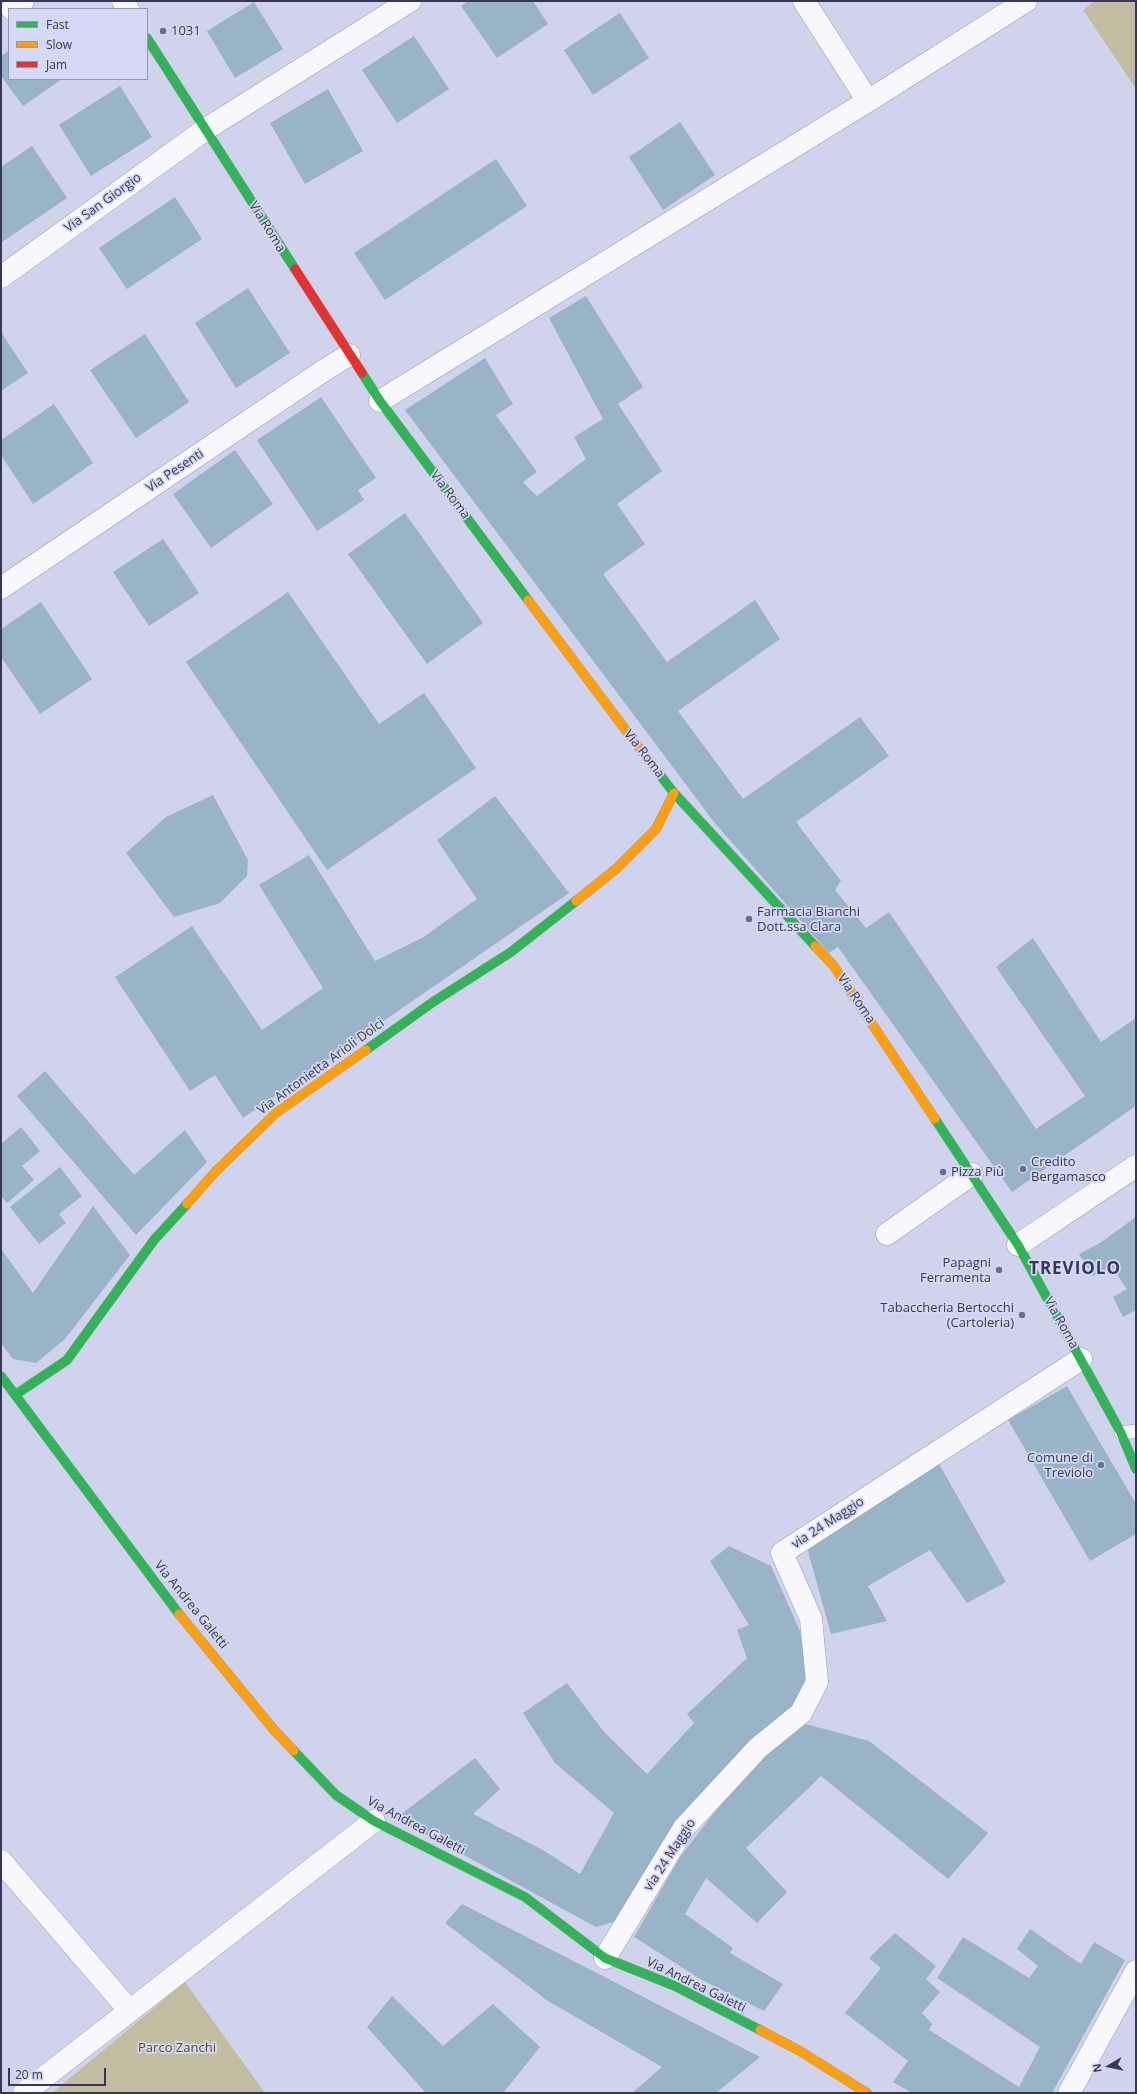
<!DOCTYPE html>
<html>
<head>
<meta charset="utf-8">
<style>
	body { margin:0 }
	#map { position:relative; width:1137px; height:2094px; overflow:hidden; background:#d0d3ec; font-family:"Open Sans",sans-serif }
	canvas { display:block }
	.frame { position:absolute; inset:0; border:2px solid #343756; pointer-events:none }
	.legend { position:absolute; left:8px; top:8px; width:140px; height:72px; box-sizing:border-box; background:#d4d9f8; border:1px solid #9498b7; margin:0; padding:5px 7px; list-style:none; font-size:12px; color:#343756 }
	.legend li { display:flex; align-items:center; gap:8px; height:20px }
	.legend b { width:20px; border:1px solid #9498b7 }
	.north { position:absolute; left:1089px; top:2046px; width:40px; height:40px; -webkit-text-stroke:3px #d4d9f8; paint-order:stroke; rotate:261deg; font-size:11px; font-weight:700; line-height:16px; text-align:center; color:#343756 }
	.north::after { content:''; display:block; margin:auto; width:14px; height:18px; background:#343756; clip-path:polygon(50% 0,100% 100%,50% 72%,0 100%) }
	.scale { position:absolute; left:8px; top:2068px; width:98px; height:18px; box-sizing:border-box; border:2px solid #343756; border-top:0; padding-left:5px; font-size:12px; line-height:14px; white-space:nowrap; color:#343756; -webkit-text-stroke:3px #d4d9f8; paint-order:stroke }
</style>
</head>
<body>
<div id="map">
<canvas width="1137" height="2094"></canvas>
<div class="frame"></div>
<ul class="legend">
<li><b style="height:5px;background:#30b455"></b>Fast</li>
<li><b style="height:5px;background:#ff9f0a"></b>Slow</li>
<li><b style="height:5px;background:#e5322d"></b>Jam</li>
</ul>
<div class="north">N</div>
<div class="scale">20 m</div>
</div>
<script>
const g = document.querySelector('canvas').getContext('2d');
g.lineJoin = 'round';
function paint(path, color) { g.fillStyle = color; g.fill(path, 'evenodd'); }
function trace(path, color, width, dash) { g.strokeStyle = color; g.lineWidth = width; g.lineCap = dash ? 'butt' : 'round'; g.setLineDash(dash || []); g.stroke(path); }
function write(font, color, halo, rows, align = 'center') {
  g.font = font + ' "Open Sans",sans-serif'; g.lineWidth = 3.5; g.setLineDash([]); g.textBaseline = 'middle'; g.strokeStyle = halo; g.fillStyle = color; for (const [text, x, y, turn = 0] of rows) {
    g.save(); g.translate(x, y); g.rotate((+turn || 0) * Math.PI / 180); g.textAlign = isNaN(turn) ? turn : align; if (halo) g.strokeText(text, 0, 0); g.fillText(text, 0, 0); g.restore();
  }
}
paint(new Path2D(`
	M1095,1H1136V89L1083,10Z
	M185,1982L265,2093H52Z`), '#c2bca1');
paint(new Path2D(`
	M468,1H533L548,24L497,58L461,6Z
	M254,2L283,49L235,78L207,31Z
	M620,13L649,58L593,95L564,50Z
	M414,36L449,89L397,123L362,70Z
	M9,51V79H62L23,106L1,76V56Z
	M120,86L152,137L91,176L59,125Z
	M328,89L363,151L305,184L270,123Z
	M680,122L715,175L663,210L629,157Z
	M32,146L67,198L2,242L1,167Z
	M496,159L527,206L385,300L354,253Z
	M175,197L202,239L127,289L99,248Z
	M248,288L290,353L236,388L195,323Z
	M586,296L643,387L618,404L662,471L617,504L645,544L603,574L667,662L755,600L780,639L678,711L743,799L860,717L889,756L796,822L841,881L835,890L866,928L889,912L1036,1129L1085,1096L996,967L1033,938L1101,1042L1136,1018V1106L1012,1192L838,947L829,953L714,822L405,410L485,358L513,404L496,415L537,472L523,482L537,496L586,459L574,437L603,419L549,318Z
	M1,332L28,373L1,391Z
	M145,334L189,402L136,438L90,370Z
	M321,397L376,478L358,490L364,500L317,531L257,440Z
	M54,404L93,463L33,504L1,455V440Z
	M235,450L273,504L211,548L173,494Z
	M405,513L483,623L427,664L348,554Z
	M163,539L199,593L149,626L113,572Z
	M288,592L379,724L424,693L476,768L327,870L186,662Z
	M41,602L92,679L40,714L1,657V629Z
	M213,795L248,860L247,876L220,903L174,917L126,853L166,817Z
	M495,796L569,893L243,1118L215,1075L190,1091L115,977L192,926L262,1030L323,988L259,885L309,855L375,961L422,938L477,899L437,840Z
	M45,1071L134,1175L185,1130L207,1162L136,1235L17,1096Z
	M21,1127L40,1151L22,1166L34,1180L7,1203L1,1196V1144Z
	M60,1167L82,1196L59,1214L66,1223L39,1244L10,1207Z
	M93,1206L130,1255L65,1339L36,1363L13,1359L1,1343V1249L33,1293Z
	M1136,1217V1310L1123,1317L1113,1297L1127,1289L1112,1267L1093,1276L1079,1254L1100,1243Z
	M1067,1386L1136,1504V1534L1090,1561L1008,1420Z
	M939,1464L1006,1582L967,1603L930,1550L868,1586L887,1621L831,1634L807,1548Z
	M729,1546L771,1566L800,1631L807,1672L801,1699L620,1920L596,1927L396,1818L475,1758L500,1789L473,1814L543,1850L580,1874L614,1813L555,1763L523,1713L567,1683L604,1732L647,1774L694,1723L687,1714L747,1658L737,1630L749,1625L710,1561Z
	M806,1724L869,1741L988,1833L948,1879L821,1776L746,1848L787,1892L757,1923L706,1878L685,1914L733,1948L730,1953L783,1984L764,2011L702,1980L634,1937L680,1857L737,1783L762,1759Z
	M462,1904L591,1970L760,2057L716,2093H632L662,2067L548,2001L445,1923Z
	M1030,1929L1081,1964L1094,1942L1125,1960L1052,2093H912L893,2082L908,2061L845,2013L881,1968L869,1958L895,1933L936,1966L926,1979L940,1992L922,2013L932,2024L929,2030L1019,2087L1040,2047L937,1978L963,1937L1029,1978L1038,1966L1017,1949Z
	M392,1996L443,2046L493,2004L540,2047L503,2093H426L367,2027Z`), '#98b4c6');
const lane = new Path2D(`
	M1121,1433L1136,1431`);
const street = new Path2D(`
	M123,1L128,9
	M804,1L868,101
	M12,9L23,1
	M1,277L206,129L410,1
	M380,401L868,101L1026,1
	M1,588L323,371L349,355
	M887,1234L972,1174
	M1018,1245L1136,1166
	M1,1861L130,2011
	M605,1958L684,1828L758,1748L801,1713L817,1682L811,1619L782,1553L1081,1359
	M24,2093L374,1821
	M1069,2093L1136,1971`);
const fast = new Path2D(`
	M147,38L295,269
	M362,373L380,401L528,600
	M643,753L674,793L815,946
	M366,1050L433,1002L511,952L576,901
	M935,1119L1018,1245L1121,1433L1136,1469
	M1,1376L179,1614
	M15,1395L67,1360L154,1240L187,1204
	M294,1751L336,1795L374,1821L525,1897L605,1958L675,1986L760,2030`);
const slow = new Path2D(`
	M528,600L643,753
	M576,901L616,869L656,829L674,793
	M815,946L833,965L935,1119
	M187,1204L215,1172L276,1113L366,1050
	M179,1614L274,1730L294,1751
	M760,2030L800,2051L867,2093`);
const jam = new Path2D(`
	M295,269L362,373`);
trace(lane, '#9a9db5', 14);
trace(street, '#9a9db5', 23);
trace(fast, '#9a9db5', 10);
trace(slow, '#9a9db5', 10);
trace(jam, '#9a9db5', 10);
trace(lane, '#f8f8fc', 13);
trace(street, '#f8f8fc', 22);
trace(fast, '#30b455', 9);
trace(slow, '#ff9f0a', 9);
trace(jam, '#e5322d', 9);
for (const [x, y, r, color] of [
	[163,31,4,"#6b6e8a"],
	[749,919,4,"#6b6e8a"],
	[1023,1169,4,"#6b6e8a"],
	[943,1172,4,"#6b6e8a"],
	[999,1270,4,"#6b6e8a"],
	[1022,1315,4,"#6b6e8a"],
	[1101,1465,4,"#6b6e8a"]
]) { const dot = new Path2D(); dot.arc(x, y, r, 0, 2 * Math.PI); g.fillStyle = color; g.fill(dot); trace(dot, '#d4d9f8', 1.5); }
write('13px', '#343756', '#d4d9f8', [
	["1031",171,31],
	["Farmacia Bianchi",757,912],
	["Dott.ssa Clara",757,927],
	["Credito",1031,1162],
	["Bergamasco",1031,1177],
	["Pizza Più",951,1172],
	["Papagni",991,1263,"right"],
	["Ferramenta",991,1278,"right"],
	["Tabaccheria Bertocchi",1014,1308,"right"],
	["(Cartoleria)",1014,1323,"right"],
	["Comune di",1093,1458,"right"],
	["Treviolo",1093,1473,"right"]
], 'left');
write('13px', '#343756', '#d4d9f8', [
	["Via San Giorgio",103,203,-36],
	["Via Roma",267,227,58],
	["Via Pesenti",175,471,-34],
	["Via Roma",450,495,53],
	["Via Roma",644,754,52],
	["Via Roma",856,999,56],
	["Via Antonietta Arioli Dolci",321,1067,-36],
	["Via Roma",1061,1323,61],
	["via 24 Maggio",828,1523,-33],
	["Via Andrea Galetti",191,1605,51],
	["Via Andrea Galetti",416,1826,28],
	["via 24 Maggio",670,1855,-57],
	["Via Andrea Galetti",696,1985,26]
]);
write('13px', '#584e19', '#d4d9f8', [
	["Parco Zanchi",177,2048]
]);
g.letterSpacing = '1px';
write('bold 17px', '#343756', '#d4d9f8', [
	["TREVIOLO",1075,1269]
]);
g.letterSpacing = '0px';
</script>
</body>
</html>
